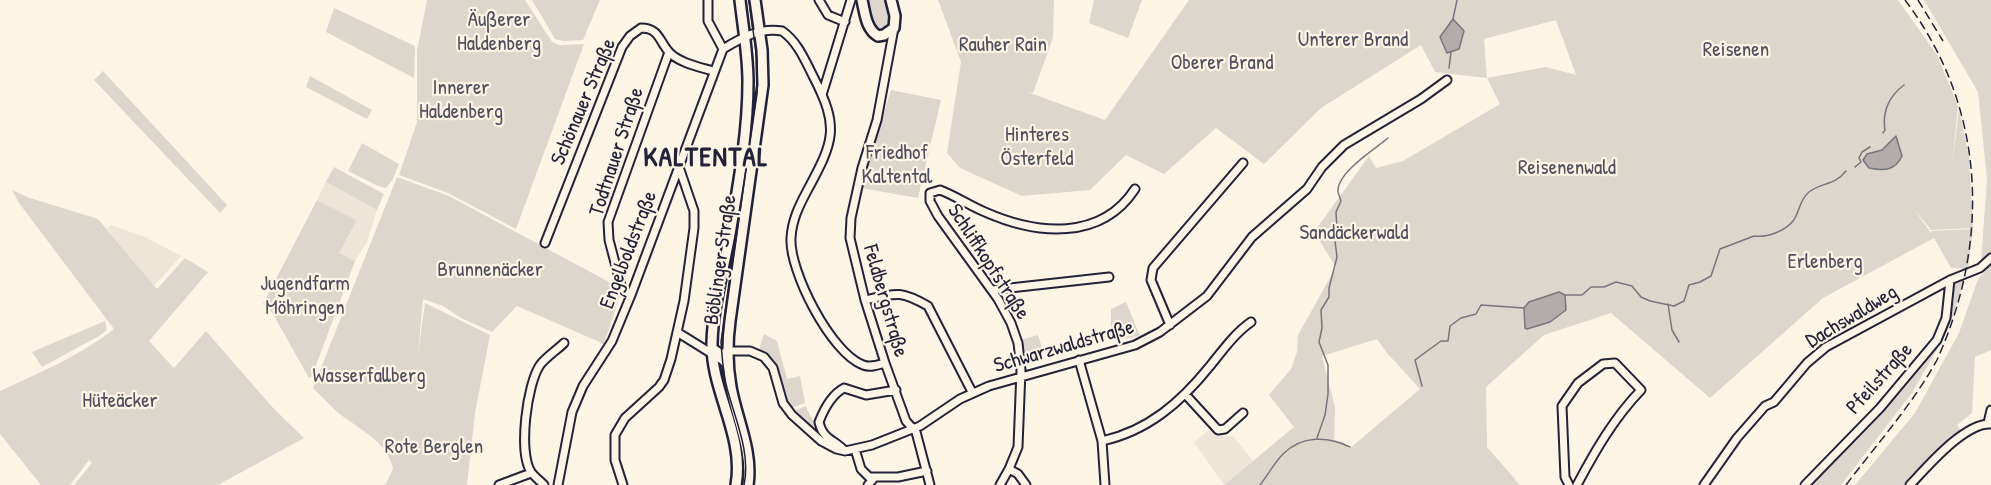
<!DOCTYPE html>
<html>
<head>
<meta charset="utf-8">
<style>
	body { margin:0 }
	canvas { display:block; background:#fcf5e5 }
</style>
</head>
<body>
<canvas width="1991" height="485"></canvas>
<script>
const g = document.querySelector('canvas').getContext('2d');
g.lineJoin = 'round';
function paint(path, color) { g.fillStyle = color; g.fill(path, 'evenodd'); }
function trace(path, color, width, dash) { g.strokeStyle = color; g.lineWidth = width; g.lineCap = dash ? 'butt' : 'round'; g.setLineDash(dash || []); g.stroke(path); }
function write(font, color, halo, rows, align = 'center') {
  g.font = font + ' "Patrick Hand",sans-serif'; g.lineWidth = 4.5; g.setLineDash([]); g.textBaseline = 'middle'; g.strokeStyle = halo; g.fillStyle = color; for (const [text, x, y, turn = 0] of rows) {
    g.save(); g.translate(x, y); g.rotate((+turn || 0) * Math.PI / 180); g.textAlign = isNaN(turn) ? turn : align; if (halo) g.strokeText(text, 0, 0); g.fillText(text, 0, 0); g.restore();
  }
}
paint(new Path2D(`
	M326,182L377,210L367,242L355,261L339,253L357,220L317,200Z
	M111,225L145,237L181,256L154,286L107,229Z
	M1211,428L1225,437L1233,436L1253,461L1224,485L1194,442Z`), '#ece5d8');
paint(new Path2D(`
	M427,0H525L552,42L559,45L584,44L516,229L448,193L399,175L417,122V51Z
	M532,0H600L583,40L564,41L555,39Z
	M867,0H886L890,23L887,27L876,28L873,23Z
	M938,0H1054L1053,38L1033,93L1027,92L1105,120L1189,0H1898L1937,55L1958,106L1952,166L1959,109L1969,157L1973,228L1931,230L1913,208L1931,233V231L1973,229L1968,269L1951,268L1934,238L1823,298L1710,398L1611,313L1544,335L1486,387L1487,447L1520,485H1224L1294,427L1269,395L1291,369L1297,352L1298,335L1336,267L1314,232L1369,156L1376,168L1403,161L1500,104L1487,78L1435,72L1421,45L1321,108L1264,164L1216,128L1164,174L1126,155L1090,190L1022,196L960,168L947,153L961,62ZM1556,20L1576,75L1546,67L1487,78L1484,39ZM1377,339L1387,353L1420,389L1349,449L1344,442L1334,440L1335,407L1322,356Z
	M1094,0H1142L1128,38L1089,23Z
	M1924,0H1991V255L1983,265L1981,262L1987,179L1978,92Z
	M334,8L415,46L414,78L326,32Z
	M103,71L227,205L220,213L94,80Z
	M310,76L372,110L367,119L306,87Z
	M891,90L941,100L918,198L861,188Z
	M362,143L399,164L393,179L386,188L378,186L348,171Z
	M334,167L384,194L377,210L326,182Z
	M397,177L449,196L622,289L604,344L517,306L492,332L461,318L443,306L423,299L418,354L425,303L490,335L475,413L467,485H385L393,469C387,440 358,429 337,412C329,404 321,396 313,388Z
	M12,190L30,198L98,219L157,289L185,258L208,272L149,341L174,368L206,331L274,409L304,438L218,485H74L92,463L89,460L70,485H41L0,434V391C39,373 80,356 114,329L19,203Z
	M317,200L357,220L339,253L355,261L312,376L309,378L273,314L263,304Z
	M1991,265V350L1975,357L1972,413L1957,425L1961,430L1906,485H1855L1915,413L1959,333L1978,279Z
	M1966,276L1948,330L1912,393L1841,485H1808L1864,426L1908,384L1907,378L1945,329L1953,281Z
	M1126,302L1140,336L1111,341V309Z
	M105,321L107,330L99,336L42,367L32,352Z
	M764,334L777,341L787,379L800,376L805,403L789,409C780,383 783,367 759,350Z
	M1038,335L1042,348L1024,353L1021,340Z
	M806,406C809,417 818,425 823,436L821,437L795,414L797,413L796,410Z`), '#dcd6cc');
const water = new Path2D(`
	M1453,19L1464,31L1459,49L1447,53L1440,37Z
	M1896,136L1902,156C1895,171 1884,171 1869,168L1863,160L1867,154L1882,150Z
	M1559,292L1565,295L1566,310L1550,322L1527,329L1525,328L1524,308L1529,302Z`);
paint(water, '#b2adab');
trace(water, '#78757e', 1.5);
trace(new Path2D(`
	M1453,19L1457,0
	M1449,68L1451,52
	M1883,133L1885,130C1882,112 1889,96 1904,85
	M1855,167L1861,162L1859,158L1862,152L1870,147
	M1565,295H1582L1591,287H1604L1616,282L1632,286L1641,297L1650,301L1674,306L1684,301L1689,285L1700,282L1711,276L1720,249L1754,236C1767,238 1785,231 1793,221C1800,212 1799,200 1809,192C1822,182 1834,186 1846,171
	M1668,304L1672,330L1679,342
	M1422,386L1415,360L1441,341H1448L1450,326L1461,318L1476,314L1481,305L1524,308
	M1317,438L1325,415L1328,394V365L1319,342L1322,328L1321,310L1329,297V288L1337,257L1335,241L1337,229L1336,212L1341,201C1340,198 1339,195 1338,192C1336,173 1375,149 1388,138
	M1260,485C1268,475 1274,463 1283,454C1302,435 1328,436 1350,447`), '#78757e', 1.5);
const minor = new Path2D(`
	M708,0V21L723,49
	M819,0L828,15L845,22
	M894,28L877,120L862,168L851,218L850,238L865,300L885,363L906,421L916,432L930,485
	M822,95L851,0
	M545,243L622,47L630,36L641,28C659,28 659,41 669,52C679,63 700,67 713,71
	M992,290L1109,277
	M631,295L622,289L609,240L608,222L669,52
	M865,300C896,293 900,290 928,306L972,392
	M1170,325L1151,280L1153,268L1243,163
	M677,332L722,360L728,366
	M712,347L722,354L727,351H750L764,357L773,368L783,403L792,415L821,441L836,449L845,451L872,445L920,426L960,399L989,386L1135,345L1160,332L1207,296L1252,237L1307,189L1322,167L1344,145L1421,99L1447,80
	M1079,360L1102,441L1105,485
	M1185,394L1218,430L1225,429L1243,413
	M1988,423L1991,410
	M1102,441C1148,431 1181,402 1210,366C1223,350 1235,333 1251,322
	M855,449L861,469L869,477H898L927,471
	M845,451C834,439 823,440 819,422C824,409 831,395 844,388L866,395L896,390
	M1009,469L1018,474L1026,485
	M499,485L531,473
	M544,485C540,481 534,476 531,472C518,452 527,384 540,365C546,357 557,350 564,343
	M558,485L572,412L583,386L612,341L631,295L723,49C741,38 760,27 782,31C797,41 805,60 813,76C840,128 834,141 807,191C799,206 792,220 791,238C789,271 831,353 863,365C871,368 878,365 885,363
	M623,485L615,460V435L625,418L659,387L664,380L671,359L684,301L694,228V211L679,167
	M868,485L874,478
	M1000,485L1009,469L1018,447L1021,370L1018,343L1011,323L998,299L938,216L930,201V193L940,190C956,196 970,206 985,212C1037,235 1101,241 1135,189
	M1569,485L1565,477L1562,406L1578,383L1603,364L1615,363L1641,390C1614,418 1595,451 1577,485
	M1704,485L1737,438L1765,406L1774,402L1807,363L1826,347L1950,280L1980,268L1991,258
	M1805,485L1880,408L1937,340L1946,318L1950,280
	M1910,485C1927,467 1965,422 1991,424`);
const major = new Path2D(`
	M862,0C865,13 866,29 878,36L884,35L894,28L895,16L891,0
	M736,485C745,436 711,391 712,343C713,302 726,262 732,222C740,176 748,128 748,82C748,54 743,27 740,0
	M748,485C753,451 737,420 731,387C727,365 727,344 730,321L763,85L762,50L755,0`);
trace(minor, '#22223b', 11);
trace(major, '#22223b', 14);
trace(minor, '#fcf5e5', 7);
trace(major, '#fcf5e5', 9);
trace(new Path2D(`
	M744,485C751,453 735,419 727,388C723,373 722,357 721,342L757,94V60L749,0`), '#22223b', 1.5);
trace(new Path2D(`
	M1918,0L1943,41
	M1846,485C1877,444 1912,405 1937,360C1991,240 1986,107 1905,0`), '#22223b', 1.5, [9, 4.5]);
write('21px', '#504f5f', '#fcf5e5', [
	["Äußerer",499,20],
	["Haldenberg",499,44],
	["Unterer Brand",1353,40],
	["Rauher Rain",1003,45],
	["Reisenen",1736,50],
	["Oberer Brand",1222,63],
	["Innerer",461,88],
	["Haldenberg",461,112],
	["Hinteres",1037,135],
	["Österfeld",1037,159],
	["Friedhof",897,153],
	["Kaltental",897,177],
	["Reisenenwald",1567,168],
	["Sandäckerwald",1354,233],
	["Erlenberg",1825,262],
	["Brunnenäcker",490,270],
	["Jugendfarm",305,284],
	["Möhringen",305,308],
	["Wasserfallberg",369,376],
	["Hüteäcker",120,401],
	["Rote Berglen",434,447]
]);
write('21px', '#22223b', '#fcf5e5', [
	["Schönauer Straße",584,102,-67],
	["Todtnauer Straße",617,152,-72],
	["Engelboldstraße",629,250,-69],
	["Böblinger Straße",721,260,-82],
	["Schliffkopfstraße",988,262,57],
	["Feldbergstraße",885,301,74],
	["Dachswaldweg",1852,317,-31],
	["Schwarzwaldstraße",1064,347,-16],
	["Pfeilstraße",1880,379,-48]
]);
g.letterSpacing = '1.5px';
write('bold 27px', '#22223b', '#fcf5e5', [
	["KALTENTAL",706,159]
]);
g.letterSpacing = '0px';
</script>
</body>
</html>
